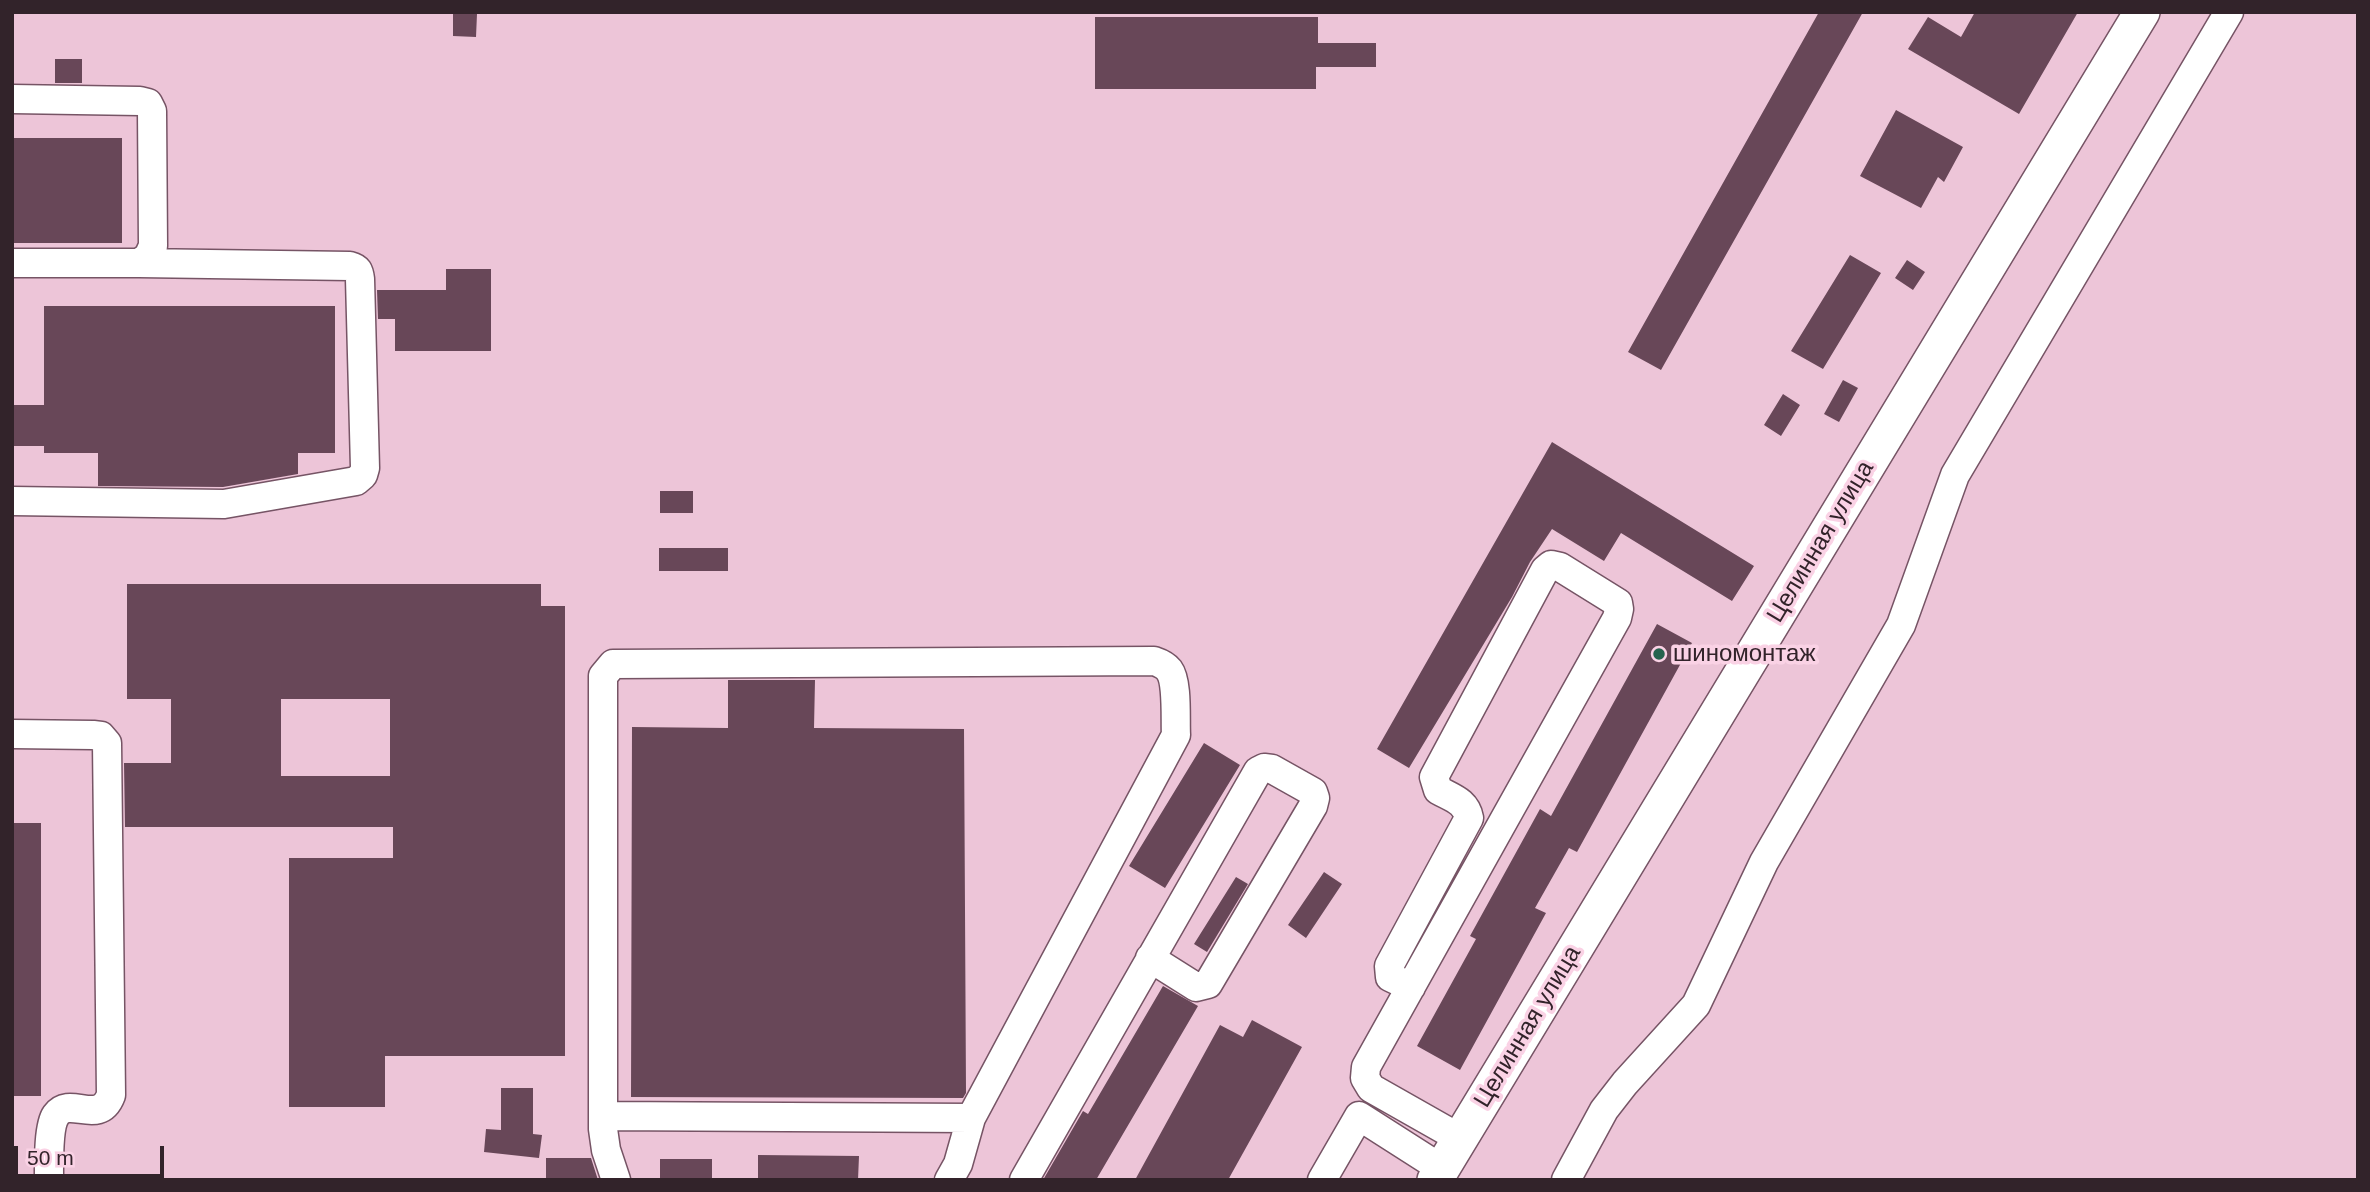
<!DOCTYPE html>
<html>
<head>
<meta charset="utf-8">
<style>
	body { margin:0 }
	#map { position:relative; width:2370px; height:1192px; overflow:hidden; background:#edc5d8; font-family:Arial,sans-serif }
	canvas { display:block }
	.frame { position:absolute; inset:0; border:14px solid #32232a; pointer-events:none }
	.scale { position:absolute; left:14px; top:1146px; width:150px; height:32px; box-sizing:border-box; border:4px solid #32232a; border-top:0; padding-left:9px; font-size:21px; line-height:24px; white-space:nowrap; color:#32232a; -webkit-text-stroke:5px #fad2e5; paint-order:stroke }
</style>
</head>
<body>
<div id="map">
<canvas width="2370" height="1192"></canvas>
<div class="frame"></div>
<div class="scale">50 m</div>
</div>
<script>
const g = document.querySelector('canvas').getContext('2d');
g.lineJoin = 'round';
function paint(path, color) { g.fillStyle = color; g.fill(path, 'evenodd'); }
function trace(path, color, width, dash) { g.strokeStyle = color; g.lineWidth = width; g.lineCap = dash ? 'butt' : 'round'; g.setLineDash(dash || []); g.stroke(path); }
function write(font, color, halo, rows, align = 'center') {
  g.font = font + ' Arial,sans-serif'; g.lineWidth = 7; g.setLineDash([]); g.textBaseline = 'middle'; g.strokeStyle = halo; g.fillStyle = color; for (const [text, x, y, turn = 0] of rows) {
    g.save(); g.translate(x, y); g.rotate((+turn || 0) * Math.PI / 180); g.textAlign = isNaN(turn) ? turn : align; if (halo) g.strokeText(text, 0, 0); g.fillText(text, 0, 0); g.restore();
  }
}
paint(new Path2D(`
	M1819,12H1863L1661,370L1628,352Z
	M1975,12H2078L2019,114L1908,49L1928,17L1961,37Z
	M453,14H477L476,37L453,36Z
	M1095,17H1318V43H1376V67H1316V89H1095Z
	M55,59H82V83H55Z
	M1896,110L1963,147L1944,182L1938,177L1921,208L1860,176Z
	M12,138H122V243H12Z
	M1850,255L1881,273L1823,369L1791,351Z
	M1907,260L1925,272L1913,290L1895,278Z
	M446,269H491V351H395V319H378L377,290H446Z
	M44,306H335V453H298V474L223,487L98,486V453H44V446H12V405H44Z
	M1843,380L1858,388L1839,422L1824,414Z
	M1783,394L1800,405L1781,436L1764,425Z
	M1552,442L1754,566L1732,601L1621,533L1604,561L1552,529L1530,562L1512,597L1409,768L1377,749Z
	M660,491H693V513H660Z
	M659,548H728V571H659Z
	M127,584H541V606H565V1056H385V1107H289V858H393V827H125L124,763H171V699H127ZM281,699H390V776H281Z
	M1657,624L1692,643L1577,852L1569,848L1535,908L1546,913L1460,1070L1417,1046L1476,939L1470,936L1540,809L1551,816Z
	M728,680H815L814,728L964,729L966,1093L963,1098L631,1097L632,727L728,728Z
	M1204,743L1240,765L1165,888L1129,866Z
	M12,823H41V1096H12Z
	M1324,872L1342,884L1306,938L1288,925Z
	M1236,877L1248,884L1207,952L1194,944Z
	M1163,986L1198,1006L1096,1180H1043L1083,1111L1088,1114Z
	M1252,1020L1302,1047L1228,1180H1135L1220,1025L1243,1037Z
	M501,1088H533V1134L542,1135L539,1158L484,1152L486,1129L501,1130Z
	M758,1155L859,1156L858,1180H758Z
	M546,1158H591L598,1180H546Z
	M660,1159H712V1180H660Z`), '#684758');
const minor = new Path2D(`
	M12,99L140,101L148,103L152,111L153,246L148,257L139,263H12
	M12,501L224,504L356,481L363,475L365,468L360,279C359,271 358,268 350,266L139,263
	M12,734L93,735L101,736L107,743L111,1095C99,1127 70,1095 56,1115C48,1126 49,1165 49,1180
	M1411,987L1390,977L1389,966L1469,818C1466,801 1452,798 1438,790L1434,777L1545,570L1551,565L1560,567L1618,603L1619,609L1617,618L1366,1067L1365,1078L1371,1088L1461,1139
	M603,1116L971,1118
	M616,1180L606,1150L603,1129V676L613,664L1154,661C1160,663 1166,666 1169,670C1178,682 1175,720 1176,735L971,1118L958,1164L949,1180
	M1024,1180L1258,771L1264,768L1272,769L1313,792L1315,798L1313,806L1208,984L1196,987L1150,958
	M1322,1180L1359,1116L1442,1169
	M1566,1180L1604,1110L1625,1083L1696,1005L1764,862L1901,625L1955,475L2229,12`);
const major = new Path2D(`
	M1435,1180L2142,12`);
trace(minor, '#765465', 31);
trace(major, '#765465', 38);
trace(minor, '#fff', 28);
trace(major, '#fff', 35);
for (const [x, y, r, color] of [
	[1659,654,7,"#26634e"]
]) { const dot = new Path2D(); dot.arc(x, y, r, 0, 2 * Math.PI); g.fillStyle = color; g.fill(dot); trace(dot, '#fad2e5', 2.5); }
write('24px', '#32232a', '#fad2e5', [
	["Целинная улица",1821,542,-59],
	["Целинная улица",1528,1027,-59]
]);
write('24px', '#32232a', '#fad2e5', [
	["шиномонтаж",1673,654]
], 'left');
</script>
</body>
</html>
